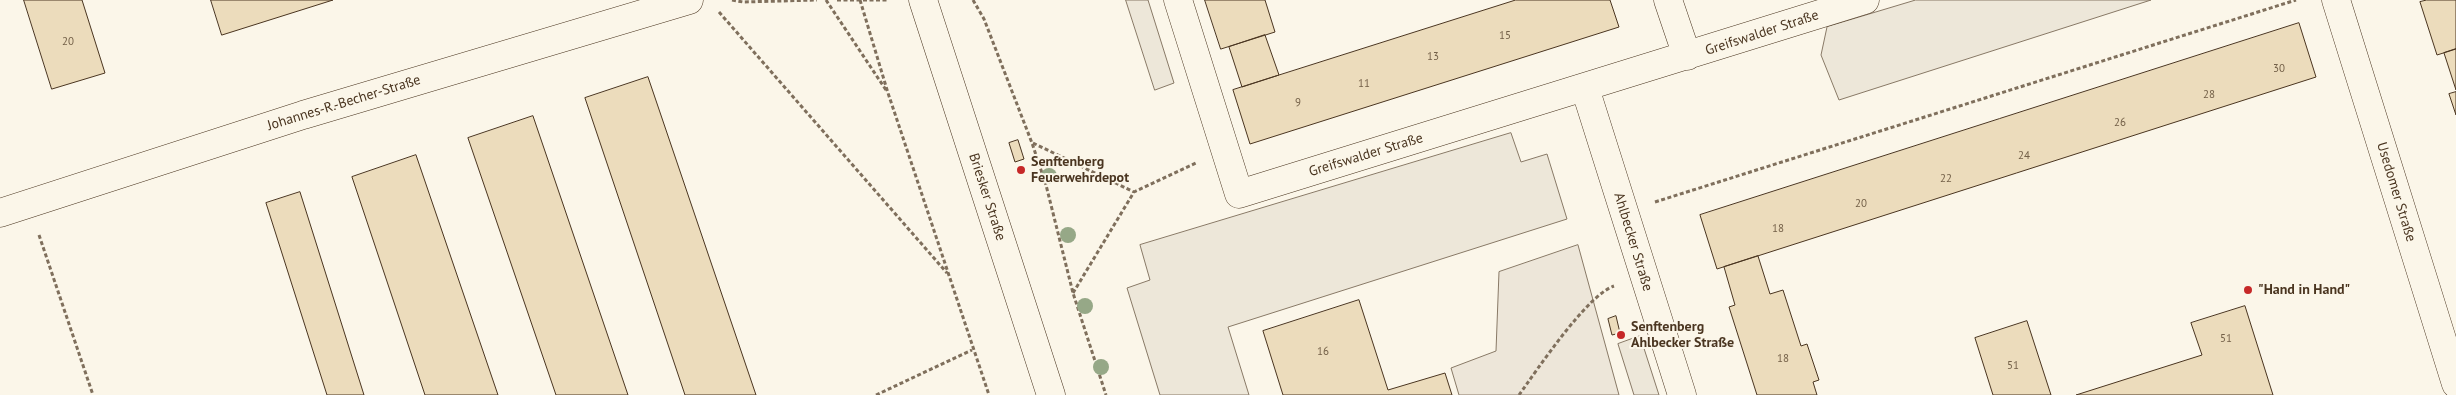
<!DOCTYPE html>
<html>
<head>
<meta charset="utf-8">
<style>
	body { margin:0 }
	canvas { display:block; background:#fbf6e9 }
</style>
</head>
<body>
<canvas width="2456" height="395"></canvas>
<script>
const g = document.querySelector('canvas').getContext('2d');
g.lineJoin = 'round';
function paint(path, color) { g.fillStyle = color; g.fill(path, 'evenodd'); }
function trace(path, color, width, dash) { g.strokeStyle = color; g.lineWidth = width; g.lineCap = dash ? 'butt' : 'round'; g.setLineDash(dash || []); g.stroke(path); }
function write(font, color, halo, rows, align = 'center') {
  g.font = font + ' "PT Sans",sans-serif'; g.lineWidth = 4; g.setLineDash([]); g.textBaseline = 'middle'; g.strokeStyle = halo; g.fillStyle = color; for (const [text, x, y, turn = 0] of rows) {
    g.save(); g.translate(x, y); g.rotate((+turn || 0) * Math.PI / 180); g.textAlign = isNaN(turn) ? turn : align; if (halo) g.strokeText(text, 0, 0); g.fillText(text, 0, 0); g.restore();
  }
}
const green = new Path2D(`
	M1578,245L1619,395H1459L1451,368L1496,351L1499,272Z`);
paint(green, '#ede6d9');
trace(green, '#887966', 1);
const parking = new Path2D(`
	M1126,0H1148L1174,83L1155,90Z
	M1916,0H2151L1839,100L1821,55L1827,27Z
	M1511,133L1521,162L1547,154L1567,219L1228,327L1249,395H1160L1127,288L1150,280L1140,245Z
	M1640,336L1659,395H1634L1618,344Z`);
paint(parking, '#ede7d9');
trace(parking, '#887966', 1);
const building = new Path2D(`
	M24,0H82L105,73L52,89Z
	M211,0H333L222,35Z
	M1205,0H1265L1275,32L1221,49Z
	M1516,0H1610L1619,27L1250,144L1233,90Z
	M2427,0H2456V49L2437,55L2420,2Z
	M2299,23L2316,77L1717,269L1700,215Z
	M1265,35L1279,75L1242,87L1229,47Z
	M2456,49V90L2444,53Z
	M648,77L756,395H685L585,98Z
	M2456,92V115L2449,94Z
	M533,116L628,395H556L468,138Z
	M1018,140L1024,159L1015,162L1009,143Z
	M416,155L498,395H425L352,177Z
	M300,192L364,395H327L266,203Z
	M1758,256L1770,294L1783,290L1801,346L1807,344L1819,380L1813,382L1817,395H1757L1729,307L1735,305L1724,267Z
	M1359,300L1388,390L1445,373L1452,395H1283L1263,331Z
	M2245,306L2273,395H2076L2202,355L2191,323Z
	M1616,316L1620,333L1612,335L1608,319Z
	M2027,321L2051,395H1993L1975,338Z`);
paint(building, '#ecdcbc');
trace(building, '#4a3520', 1);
const street = new Path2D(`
	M1178,0L1239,194L1865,0
	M1668,0L1687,56
	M2336,0L2456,384
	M1585,88L1682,395
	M0,213L303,115L689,0`);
const secondary = new Path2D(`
	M923,0L1051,395`);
trace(street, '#4a3520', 29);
trace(secondary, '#4a3520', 29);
trace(new Path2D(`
	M732,0L743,2L817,0
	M826,0L886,90
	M837,0H889
	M860,0L888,93L989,395
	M973,0L984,19L1032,143L1046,185L1073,293L1106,395
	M719,12L947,273
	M1033,143L1134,192
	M1655,202L2296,0
	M39,235L93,395
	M1073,293L1134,192L1196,163
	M876,395L972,350
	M1519,395C1537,370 1587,295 1614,286`), '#7f6f5c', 3, [4, 2.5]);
trace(street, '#fbf6e9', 28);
trace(secondary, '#fbf6e9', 28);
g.fillStyle = '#96a887';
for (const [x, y] of [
	[1049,176],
	[1068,235],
	[1085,306],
	[1101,367]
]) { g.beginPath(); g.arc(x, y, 8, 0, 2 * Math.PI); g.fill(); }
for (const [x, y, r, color] of [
	[1021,170,5,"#c62828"],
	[2248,290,5,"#c62828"],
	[1621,335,5,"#c62828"]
]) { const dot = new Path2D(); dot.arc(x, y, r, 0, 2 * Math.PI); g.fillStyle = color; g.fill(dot); trace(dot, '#fbf6e9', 2); }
write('11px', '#725f47', null, [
	["15",1505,36],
	["20",68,42],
	["13",1433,57],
	["30",2279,69],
	["11",1364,84],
	["28",2209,95],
	["9",1298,103],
	["26",2120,123],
	["24",2024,156],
	["22",1946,179],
	["20",1861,204],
	["18",1778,229],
	["51",2226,339],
	["16",1323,352],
	["18",1783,359],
	["51",2013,366]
]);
write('14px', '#4a3520', '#fbf6e9', [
	["Greifswalder Straße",1762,33,-18],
	["Johannes-R.-Becher-Straße",344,103,-17],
	["Greifswalder Straße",1366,155,-17],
	["Usedomer Straße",2396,192,73],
	["Briesker Straße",987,197,72],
	["Ahlbecker Straße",1633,242,73]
]);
write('bold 14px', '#4a3520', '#fbf6e9', [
	["Senftenberg",1031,162],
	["Feuerwehrdepot",1031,178],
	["\"Hand in Hand\"",2258,290],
	["Senftenberg",1631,327],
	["Ahlbecker Straße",1631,343]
], 'left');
</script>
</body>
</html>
